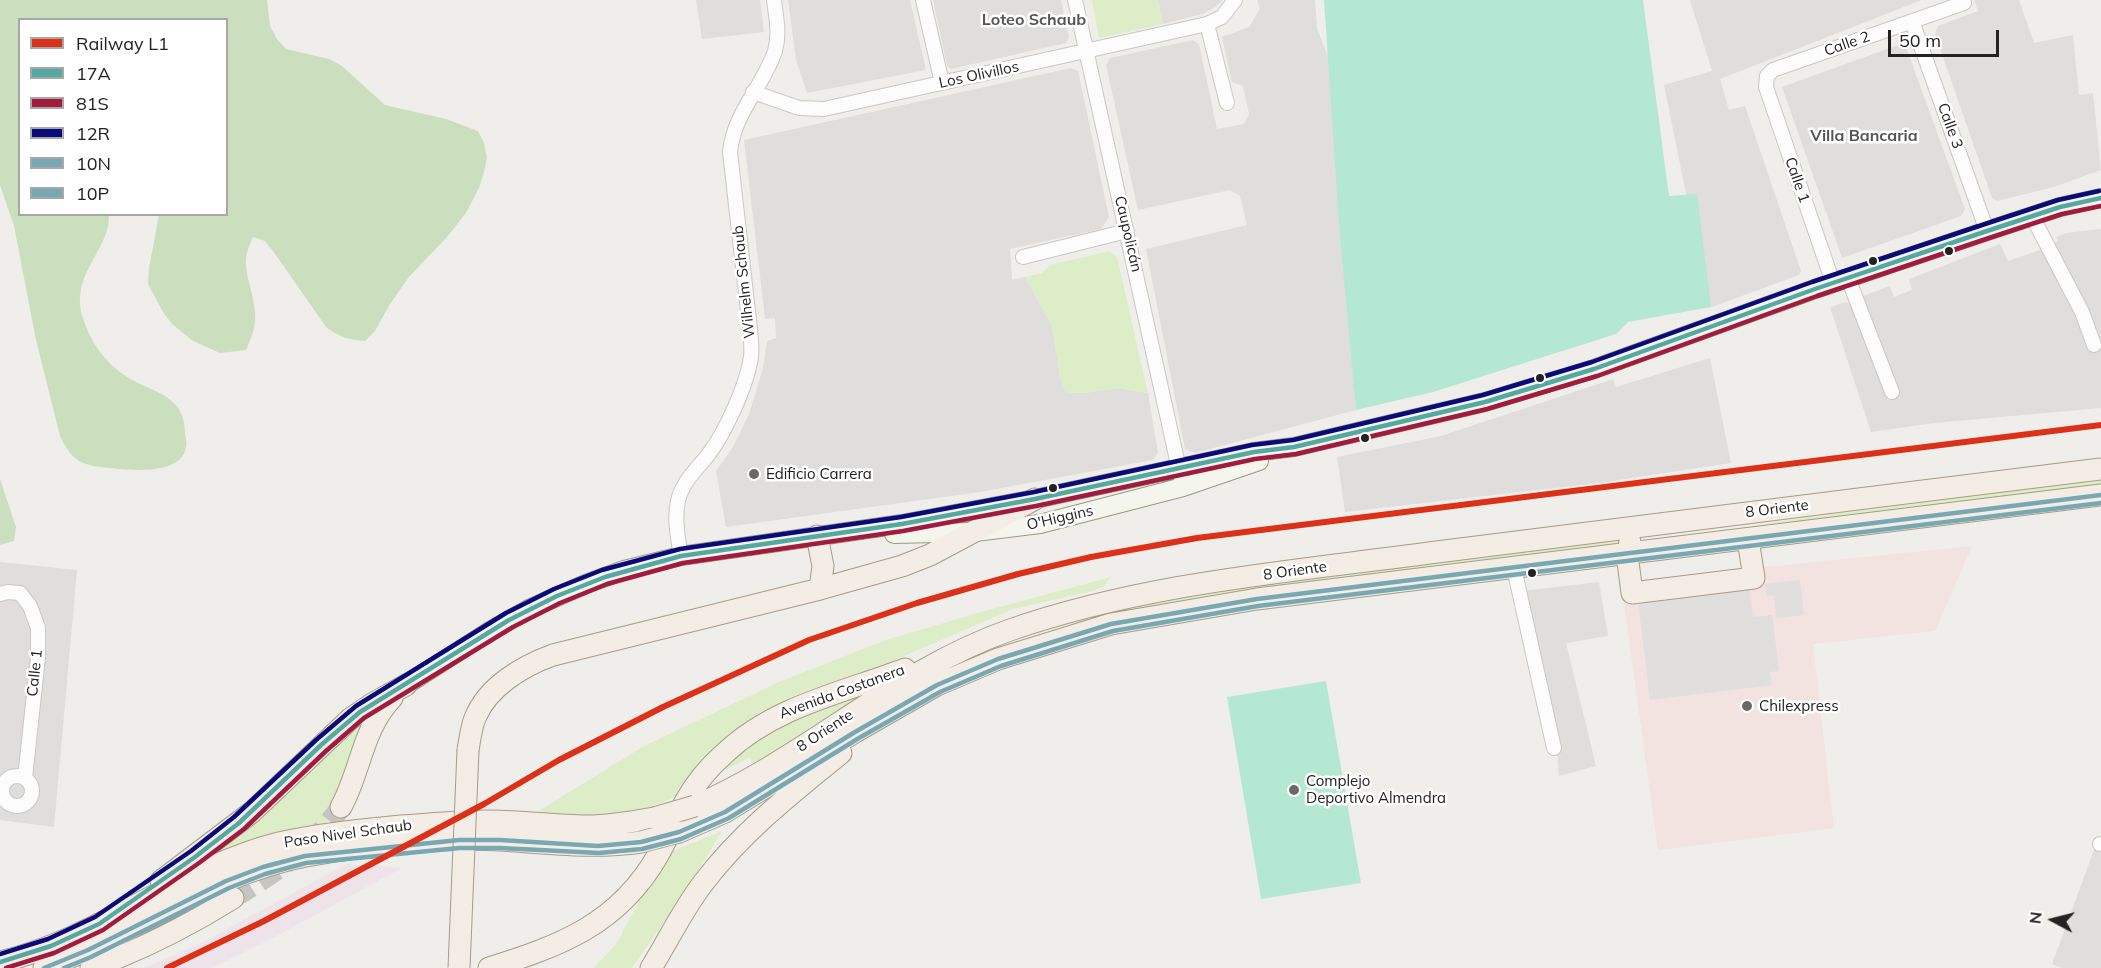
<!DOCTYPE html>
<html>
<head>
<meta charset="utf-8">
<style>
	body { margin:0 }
	#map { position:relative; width:2101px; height:968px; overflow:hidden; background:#f0eeea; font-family:Mulish,sans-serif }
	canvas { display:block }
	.legend { position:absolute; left:18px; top:18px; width:210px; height:198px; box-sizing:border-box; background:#fff; border:2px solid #a7a7a7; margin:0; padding:8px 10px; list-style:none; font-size:18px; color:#222 }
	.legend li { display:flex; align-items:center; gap:12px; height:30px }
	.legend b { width:30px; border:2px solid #a7a7a7 }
	.north { position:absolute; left:2023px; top:890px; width:60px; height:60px; -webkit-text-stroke:4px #fff; paint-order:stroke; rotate:277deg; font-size:16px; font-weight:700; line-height:24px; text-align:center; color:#222 }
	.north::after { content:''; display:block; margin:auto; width:21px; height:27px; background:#222; clip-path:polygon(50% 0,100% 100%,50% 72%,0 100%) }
	.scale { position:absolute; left:1888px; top:30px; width:111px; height:27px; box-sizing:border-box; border:3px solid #222; border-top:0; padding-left:8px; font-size:18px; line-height:21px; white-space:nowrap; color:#222; -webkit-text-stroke:4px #fff; paint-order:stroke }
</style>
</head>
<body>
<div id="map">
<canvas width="2101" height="968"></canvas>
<ul class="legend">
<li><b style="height:8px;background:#dd3018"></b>Railway L1</li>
<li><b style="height:8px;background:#54a9a2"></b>17A</li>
<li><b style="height:8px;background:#a31a3f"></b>81S</li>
<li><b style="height:8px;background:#0a0a7a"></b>12R</li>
<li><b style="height:8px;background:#79a8b5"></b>10N</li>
<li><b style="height:8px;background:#79a8b5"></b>10P</li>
</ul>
<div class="north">N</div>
<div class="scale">50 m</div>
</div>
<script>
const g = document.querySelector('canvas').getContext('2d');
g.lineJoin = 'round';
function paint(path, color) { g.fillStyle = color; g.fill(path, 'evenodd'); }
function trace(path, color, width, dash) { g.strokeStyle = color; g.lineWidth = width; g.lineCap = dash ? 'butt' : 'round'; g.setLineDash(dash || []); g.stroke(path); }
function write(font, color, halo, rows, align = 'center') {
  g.font = font + ' Mulish,sans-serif'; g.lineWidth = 5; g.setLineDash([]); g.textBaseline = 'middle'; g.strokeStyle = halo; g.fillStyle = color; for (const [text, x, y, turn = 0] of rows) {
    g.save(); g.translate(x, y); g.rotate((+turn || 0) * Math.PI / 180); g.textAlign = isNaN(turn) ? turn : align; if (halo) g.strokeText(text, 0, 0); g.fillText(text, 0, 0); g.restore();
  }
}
paint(new Path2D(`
	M696,0H760L764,32L702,39Z
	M788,0H910L926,70L807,93L796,60Z
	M933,0H1061L1069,37L1066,43L951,69L947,66Z
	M1158,0H1223L1214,8L1202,14L1163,24Z
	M1257,0H1315L1317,29L1328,56L1356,410L1195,453L1185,449L1146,249L1247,225L1240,196L1230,190L1138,210L1106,65L1110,58L1193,40L1199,44L1217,129L1244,124L1249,114L1243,86L1232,82L1222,37L1249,27L1260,9Z
	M1690,0H1922L1720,79L1729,110L1745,106L1801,271L1799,275L1709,308L1664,85L1712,71Z
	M1974,0H2019L2034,43L2073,35L2079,95L2093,93L2101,170L2054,187L1997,201L1992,198L1935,34L1938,26L1978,11Z
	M1898,45L1906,47L1965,209L1961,216L1842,258L1782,87Z
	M1071,68L1078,71L1109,217L1101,229L1010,249L1012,280L1025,277L1052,326L1061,382L1066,392L1084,393L1118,388L1148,393L1158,453L1153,460L980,492L726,527L716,471L733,447L749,414L763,368L767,341L776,338L775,318L765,319L744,140Z
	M2101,229V408L1934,423L1871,432L1830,307L1846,302L1854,307L1864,304L1863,296L1890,286L1894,297L1912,290L1909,279L2000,244L2008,261L2043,249L2058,241L2056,237L2066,233Z
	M1710,358L1731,463L1599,483L1345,512L1337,457L1441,436L1613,379L1616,387Z
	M0,562L77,570L54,827L0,820Z
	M1599,582L1608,636L1566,643L1596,766L1559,776L1557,750L1522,591Z
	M2094,850H2101V968H2062L2052,964Z`), '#dfdedc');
paint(new Path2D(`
	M1972,546L1935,631L1813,644L1834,828L1658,850L1621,582Z`), '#f2e2e0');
paint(new Path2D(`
	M347,864L402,868L271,939L212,968H144L203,942Z`), '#ede3e9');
paint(new Path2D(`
	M1092,0H1158L1163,24L1099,38Z
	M1109,251L1117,257L1148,393L1118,388L1084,393L1066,392L1061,382L1052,326L1025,277L1042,273L1050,265Z
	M2101,479V488L1651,544L1795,519Z
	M1618,538V546L1199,600L1071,624L1070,616L1203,591Z
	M1111,577L1103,587L1093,591L1013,609L867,672L809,690L758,714L732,732L699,767L677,796L659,804L602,820L537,812L644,746L779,682L886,640L981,612Z
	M860,695L826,721L753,768L750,757L716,775L744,749L780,723Z
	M367,715L340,798L324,829L200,860L244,832L278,795Z
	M722,831L687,889L632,968H594L616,944L665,854Z`), '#ddedc8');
paint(new Path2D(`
	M0,0H267L270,26L277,39L286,49L329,59L342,66L385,105L446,119L478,131L484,143L487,158L484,172L479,188L466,213L447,237L409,277L390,304L375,331L365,341C349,340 339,337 326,327L273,251L265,241L253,237C249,246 245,255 246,265C247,284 257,302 255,322C254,332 250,341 246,350L220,353L193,341L172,324L163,312L148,284L149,268L159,215L226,214V20H20V214L109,215C110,251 69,274 83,318C93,349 111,370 140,384C153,390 165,394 175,404C183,413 185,423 185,434C186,438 187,443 186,447C182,476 130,470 109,468C82,465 72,462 60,436L36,340L14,226L0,185Z
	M0,479L16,527L14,541L0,545Z`), '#cbdfbf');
paint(new Path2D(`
	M1324,0H1643L1669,196L1697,194L1711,307L1628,322L1616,334L1433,392L1356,410L1339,224Z
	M1326,681L1361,883L1261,899L1227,697Z`), '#b5e8d2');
paint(new Path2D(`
	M1800,580L1804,615L1776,618L1774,595L1767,596L1765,584Z
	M1749,585L1753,617L1772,615L1779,671L1770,672L1772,685L1650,700L1638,600Z`), '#e0dfde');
trace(new Path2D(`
	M233,898C274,873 313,847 341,807`), '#c7c5c2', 21, [21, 10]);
const minor = new Path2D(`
	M923,0L942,83
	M1075,0L1183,487
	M1912,21L1987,231
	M1207,24L1227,103
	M753,92L799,108L824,109L1207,24L1222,17L1235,0
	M2032,216L2082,312L2094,345
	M1023,257L1127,231
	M1848,278L1892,392
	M1833,283L1766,87L1767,76L1773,70L1964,3
	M681,556C678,539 674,519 678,501C682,482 697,469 708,455C725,433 747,385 751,357C752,348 751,339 750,329L730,152C734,112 763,87 775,51C780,34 776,17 774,0
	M1514,568L1554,748
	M0,594L8,592L20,593L30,606L38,628V657L25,778
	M2 791a15 15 0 1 1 30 0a15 15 0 1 1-30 0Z
	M2100,844H2101`);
const secondary = new Path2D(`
	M894,534L975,532L1040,524L1183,487L1259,461
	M406,685L490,631L529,609L586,584L624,570L681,556L902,524L1035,499L1254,452L1294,447L1485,402L1594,369L1815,289L1987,231L2060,207L2101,198`);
const primary = new Path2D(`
	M817,536L823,566L820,589
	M1630,542L1627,554L1632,593L1754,578L1748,539
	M468,750C470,739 471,728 475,718C488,686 523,666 553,655L820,589L902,566L930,555L1035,499
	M695,806C806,758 895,670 1010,630C1145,583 1288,572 1429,553C1653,523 1877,497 2101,469
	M341,807C361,771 362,729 392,698
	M679,832L725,812L855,732L937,685L998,659L1111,624L1257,599L2101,495
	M161,881L252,812L350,719L372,704L406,685
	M0,962C99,939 180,868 279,843C319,834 360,830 401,826C431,824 461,821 491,821C523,821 555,826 587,826C609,826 632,822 654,818
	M44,968C133,935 211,874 306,856C368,845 438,837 500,840C548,843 593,849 641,842
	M91,968C141,950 188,926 233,898
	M489,968C560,946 619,924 658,855C668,838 675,819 685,802C695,784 709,767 725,753C775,706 842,693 905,669
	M651,968C669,939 683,909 704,882C743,831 792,793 841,753`);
trace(minor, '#c9c8c6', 16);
trace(secondary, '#999b80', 20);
trace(primary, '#a79c86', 23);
trace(minor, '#fdfcfc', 14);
trace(secondary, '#f4f5ec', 18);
trace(primary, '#f3ede6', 21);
const primaryBridge = new Path2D(`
	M654,818L695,806
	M641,842L679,832
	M459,968L468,750`);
trace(primaryBridge, '#a79c86', 23, []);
trace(primaryBridge, '#f3ede6', 21);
trace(new Path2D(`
	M0,962L51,946L99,924L195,857L239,823L321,745L360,712L509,620L557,596L605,577L681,556L902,524L1035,499L1254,452L1294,447L1485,402L1594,369L1815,289L1987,231L2060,207L2101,198`), '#54a9a2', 4.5);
trace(new Path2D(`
	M6,968L54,953L103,930L199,863L244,829L326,751L364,718L513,627L560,603L607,584L683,563L903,531L1036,506L1255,459L1296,454L1487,409L1597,376L1817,296L1989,238L2062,214L2101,206`), '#a31a3f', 4.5);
trace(new Path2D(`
	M0,954L48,939L95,917L191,851L234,817L316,740L356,706L506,613L554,589L602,570L680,549L901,517L1034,492L1252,445L1293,440L1483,395L1592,362L1812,282L1985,224L2058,200L2099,191`), '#0a0a7a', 4.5);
trace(new Path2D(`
	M44,968L88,950L226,881L263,867L305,856L459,840H500L598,846L641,842L679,832L725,812L855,732L937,685L998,659L1111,624L1257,599L2101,495`), '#79a8b5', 4.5);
trace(new Path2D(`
	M64,968L91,957L229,888L265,874L306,863L459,848H500L599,853L642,849L681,839L729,818L859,738L940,692L1001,666L1113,631L1258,606L2101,503`), '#79a8b5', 4.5);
trace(new Path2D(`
	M167,968L264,921L484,804L559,760L663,707L809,640L917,603L1018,574L1091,557L1197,538L2101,425`), '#dd3018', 6);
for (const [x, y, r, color] of [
	[1949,251,5,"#222"],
	[1873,261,5,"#222"],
	[1540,378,5,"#222"],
	[1365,438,5,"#222"],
	[754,474,6,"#6a6968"],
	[1053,488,5,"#222"],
	[1532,573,5,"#222"],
	[1747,706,6,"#6a6968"],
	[1294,790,6,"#6a6968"]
]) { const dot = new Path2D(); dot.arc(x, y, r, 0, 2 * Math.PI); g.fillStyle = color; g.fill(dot); trace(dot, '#fff', 2); }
write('15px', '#222', '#fff', [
	["Calle 2",1847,44,-19],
	["Los Olivillos",979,75,-12],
	["Calle 3",1950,126,70],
	["Calle 1",1797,180,71],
	["Caupolicán",1128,234,77],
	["Wilhelm Schaub",744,282,-96],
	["8 Oriente",1777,509,-7],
	["O'Higgins",1060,518,-13],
	["8 Oriente",1295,571,-8],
	["Calle 1",35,673,-84],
	["Avenida Costanera",842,692,-20],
	["8 Oriente",825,731,-33],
	["Paso Nivel Schaub",348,834,-8]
]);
write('15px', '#222', '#fff', [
	["Edificio Carrera",766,474],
	["Chilexpress",1759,706],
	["Complejo",1306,781],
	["Deportivo Almendra",1306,798]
], 'left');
write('bold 16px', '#555', '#fff', [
	["Loteo Schaub",1034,20],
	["Villa Bancaria",1864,136]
]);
</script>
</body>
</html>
